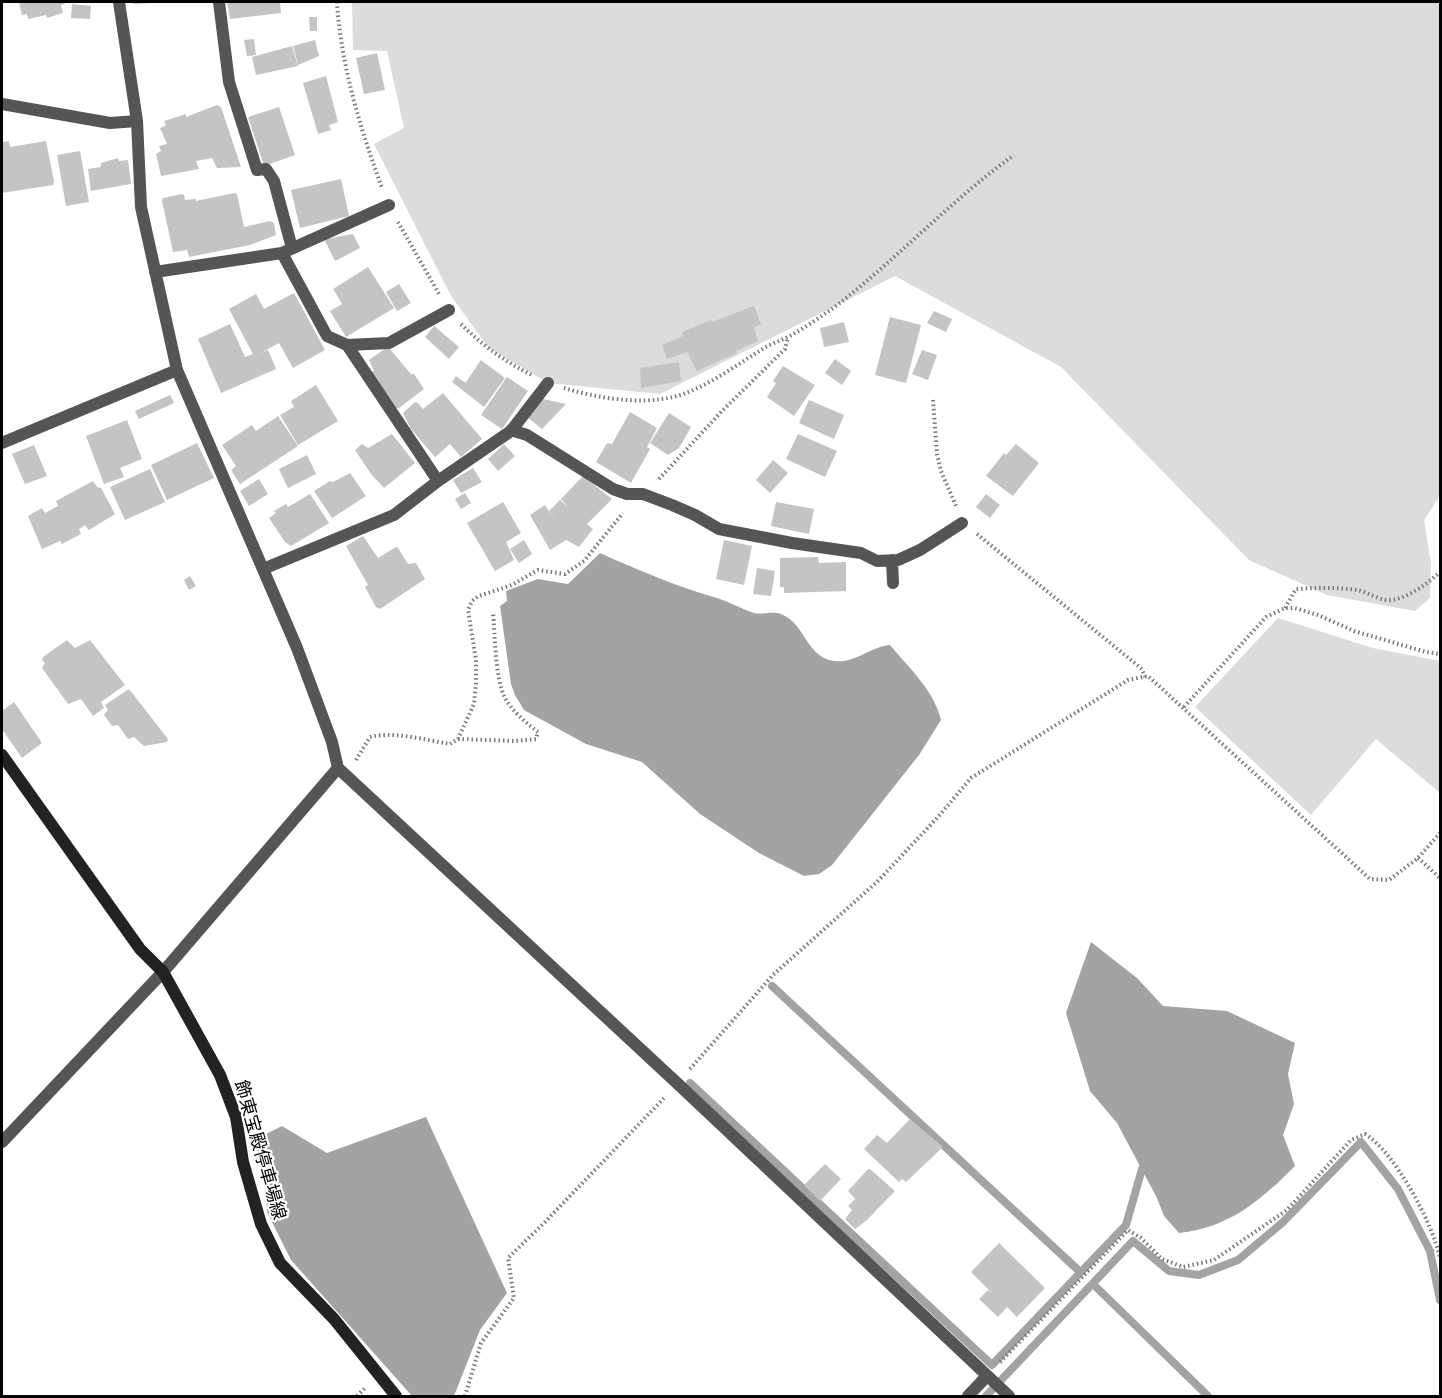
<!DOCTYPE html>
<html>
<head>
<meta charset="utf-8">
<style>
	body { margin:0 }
	#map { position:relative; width:1442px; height:1398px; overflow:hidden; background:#fff; font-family:"Golos Text",sans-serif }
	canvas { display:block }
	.frame { position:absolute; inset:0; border:3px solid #000; pointer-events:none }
</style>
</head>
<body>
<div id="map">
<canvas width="1442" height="1398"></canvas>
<div class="frame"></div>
</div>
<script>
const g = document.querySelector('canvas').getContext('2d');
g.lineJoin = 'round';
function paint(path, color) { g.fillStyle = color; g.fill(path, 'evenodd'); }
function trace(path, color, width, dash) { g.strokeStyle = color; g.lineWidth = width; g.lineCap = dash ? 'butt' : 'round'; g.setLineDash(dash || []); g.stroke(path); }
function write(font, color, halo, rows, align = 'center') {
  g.font = font + ' "Golos Text","Noto Sans JP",sans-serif'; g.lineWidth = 4.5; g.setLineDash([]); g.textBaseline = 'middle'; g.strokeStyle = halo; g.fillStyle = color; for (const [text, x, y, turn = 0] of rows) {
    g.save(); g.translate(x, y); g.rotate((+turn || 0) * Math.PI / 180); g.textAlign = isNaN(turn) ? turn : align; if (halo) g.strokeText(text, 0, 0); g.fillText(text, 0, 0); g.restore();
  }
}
paint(new Path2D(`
	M352,2H1440V496L1424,520L1431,563L1430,598L1415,611L1327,595L1249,560L1061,367L895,276L660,394L548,383L489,348L451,296L374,144L404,128L387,51L353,50Z
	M1278,618L1373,648L1440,661V793L1376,739L1311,815L1195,707Z`), '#dcdcdc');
paint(new Path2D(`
	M600,553C640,571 678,587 720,599C731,603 742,609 754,613C762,615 773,611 781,614C805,623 806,657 834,661C854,664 872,646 890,645C909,668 934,690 941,720L919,755L832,865L819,874L804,876L759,853L700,814L642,762L586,744L524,710L515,695L511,684L500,606L507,601L506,591L538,579L568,584Z
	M1091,942L1137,978L1163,1006L1227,1011L1295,1043L1288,1074L1294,1104L1283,1135L1295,1166C1261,1200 1229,1228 1179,1233L1164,1216L1157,1198L1117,1123L1090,1091L1066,1013Z
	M426,1117L507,1293L480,1330L454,1396H412L291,1260L267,1212L265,1178L254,1140L282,1126L327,1153Z`), '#a3a3a3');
trace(new Path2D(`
	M772,986L1077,1269
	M690,1083L992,1365L1126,1225L1142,1169
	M1093,1284L1208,1396
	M986,1396L1133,1241L1169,1271L1199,1275L1238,1260L1282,1223L1361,1142L1398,1189L1430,1251L1440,1300`), '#a3a3a3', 8);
paint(new Path2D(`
	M19,2H64L65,4L61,5L63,13L47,18L46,15L28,19L27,14L22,15Z
	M133,2H154V3L133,4Z
	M227,2H280L281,13L230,19Z
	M72,4L91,6L90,19L71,18Z
	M309,17H317V31H310Z
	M254,39L256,55L247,56L244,40Z
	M315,40L319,56L298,65L293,46Z
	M292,46L298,66L256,75L252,57Z
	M377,53L385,90L364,94L356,58Z
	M326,76L338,122L329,125L331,130L318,134L303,83Z
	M217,105L221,107L241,167L217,168L212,158L196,161L199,169L161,176L156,154L161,151L159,146L167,144L160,128L166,125L164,121L186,114V117Z
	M279,107L295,155L264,166L248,117Z
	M9,141L10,147L46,141L54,181L53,185L2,193V142Z
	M80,151L89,202L66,206L57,155Z
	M118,158L119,161L128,160L131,184L91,191L88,169L101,167V163Z
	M341,179L349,216L300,228L291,190Z
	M234,193L237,194L244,227L270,221L274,223L276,235L250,245L189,257L187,250L173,252L162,201L163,198L182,194L184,195L185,200L196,199V201Z
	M353,234L360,248L335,261L325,241L326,239Z
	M368,267L394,308L346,337L330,311L342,304L333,289Z
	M399,284L411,303L397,311L386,292Z
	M294,293L325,350L293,368L279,343L259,354L268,350L276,369L221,393L198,339L230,324L245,357L253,354L229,309L256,294L264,309Z
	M754,306L761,324L754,328L758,341L736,351L737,353L697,371L687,352L667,359L662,345L683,336L682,332L711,320L712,322Z
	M934,311L952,319L946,332L927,323Z
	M890,317L921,325L906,383L875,375Z
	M844,322L849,342L824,347L820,328Z
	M434,326L459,347L449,359L425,337Z
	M386,348H389L411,374H414L424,389L399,408H395L371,372L374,371L369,360Z
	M922,350L937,355L928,380L912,374Z
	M835,359L851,371L842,385L825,373Z
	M481,360L505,378L484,407L452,382L456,376L464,382H466Z
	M679,362L681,381L641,388L640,368Z
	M783,366L815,385L794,416L767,397L776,383L773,381Z
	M507,377L528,391L502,429L481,415Z
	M316,385L338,421L298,445L280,415L294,407L291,401Z
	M443,393L482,439L461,457L450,444L435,457L411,429L403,413L415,402L418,403L423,409Z
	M170,395L174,403L139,419L135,411Z
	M543,399L566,404L542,429L527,417Z
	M809,400L844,415L834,439L799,423Z
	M630,412L657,428L647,447L650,449L631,483L596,462L607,443L612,444Z
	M669,413L691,427L679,448L668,455L650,443Z
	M278,416L298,446L240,484L231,470L236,466L222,445L252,425L256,431Z
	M127,420L142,459L120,468L124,477L104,484L86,436Z
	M392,434L415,463L384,488L371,474L355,450L362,444L368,448Z
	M798,434L837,451L825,477L786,459Z
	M197,443L214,478L167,500L151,465Z
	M504,444L515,456L498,471L488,459Z
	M1016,444L1039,463L1013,496L986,476L1004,453L1006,455Z
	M34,445L47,476L25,484L12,454Z
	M307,455L316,474L288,488L279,469Z
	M773,460L788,473L770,493L756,480Z
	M473,468L482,482L461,493L453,480Z
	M150,469L165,502L125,520L110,487Z
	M350,473L366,496L332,518L314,491L330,481L333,482Z
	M583,476L612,499L587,524L593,529L579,547L566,540L550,550L530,515L545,505L561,531L549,511L560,500L569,508L561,499Z
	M259,479L268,494L249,506L240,491Z
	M93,481L97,487L101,488L115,514L89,530L85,525L79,529L81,534L62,544L60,541L42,549L28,516L42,508L45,513L58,506L56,501Z
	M465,493L471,503L461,509L455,499Z
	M310,494L329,523L291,546L285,542L269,518L276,513L274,511L286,504L288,507Z
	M986,494L1000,505L990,518L976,507Z
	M503,502L521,533L506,542L514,560L495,571L467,523Z
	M776,502L814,509L809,534L771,526Z
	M363,536L378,558L396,547L398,548L408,564L416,563L425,579L380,609L376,607L365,587L368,585L346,546Z
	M524,540L532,554L519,563L510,549Z
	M724,540L752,546L744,585L716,579Z
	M818,557L819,563L846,562V591L784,593V587H780V558Z
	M757,568L775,571L771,596L753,594Z
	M190,576L196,586L189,590L184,580Z
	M67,640L75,648L90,640L125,685L101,702L104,708L93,716L81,699L68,704L42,668L45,663L42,660L43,657Z
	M129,689L168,739L167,742L144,746L134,737L128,739L118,725L112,726L104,715L108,710L105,705Z
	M14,702L42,743L22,758L2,729V711Z
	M910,1119L943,1147L906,1182L902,1179L899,1182L864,1149L877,1135L887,1143Z
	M825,1164L841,1179L820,1201L804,1185Z
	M868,1169H870L895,1191L867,1220L855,1229L845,1219L852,1210L848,1206L855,1199L848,1191Z
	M999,1243L1045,1288L1017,1317L1007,1307L998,1317L979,1299L988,1290L994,1295L971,1272Z`), '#c4c4c4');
trace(new Path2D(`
	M337,2C341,65 360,128 382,188
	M398,222L439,294
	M461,324C482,345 505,362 532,375
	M564,388C597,398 639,405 673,397C705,389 733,367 761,350C770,344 780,341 790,336C804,328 819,318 832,309C895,261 949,202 1014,155
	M933,400L937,454L941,471L956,506
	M659,479L723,410L785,349L788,337
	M977,534L1142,669L1145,677
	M1285,608L1296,589C1317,588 1337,587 1357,590C1368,592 1381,602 1392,600C1410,597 1428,583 1440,572
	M1184,707L1266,617L1285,608H1295L1318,615L1354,631L1426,652L1440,654
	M458,739L515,741L536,739L538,732C526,723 512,711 505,698C495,678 495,635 493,612
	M356,760L370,737C395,731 425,740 450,744L458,739L474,704L476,683V660L468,610L472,601L479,596L512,585L538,570L565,574L584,561L623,513
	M1418,858L1440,878
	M690,1069L773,975L877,882L938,817L971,778L1128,680L1148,676L1370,879L1389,880L1418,858L1440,833
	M1000,1362L1128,1230L1141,1238L1162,1259L1183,1267L1214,1260L1287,1210L1351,1140L1365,1134C1395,1152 1433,1224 1440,1258
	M357,1396L365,1388
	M465,1396L481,1343L514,1298L508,1258L545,1222L665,1097`), '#777', 4, [1.5, 3]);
trace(new Path2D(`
	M119,2L137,121L141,207L177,370L297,648L332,742L338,768L678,1084L1009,1396
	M219,2L229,82L257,170L266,169L274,181L292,248
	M2,104L110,123L137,121
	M282,253L327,336L347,345L389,343L449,310
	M155,272L282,253L389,205
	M347,345L438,481
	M511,430L527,435L613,489L627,494H643L672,505L695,515L719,529L792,543L861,553L877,561L898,560L920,550L962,523
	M2,443L177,370
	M892,560L893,583
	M263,569L394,515L438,481L511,431L548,383
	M2,1142L163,972L338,768
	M968,1396L987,1376`), '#555', 12);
trace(new Path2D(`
	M2,755L140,949L163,972L220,1075L236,1117L243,1162L261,1224L280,1263L334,1319L396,1396`), '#222', 12);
write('18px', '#000', '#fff', [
	["飾東宝殿停車場線",260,1150,74]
]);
</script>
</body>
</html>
